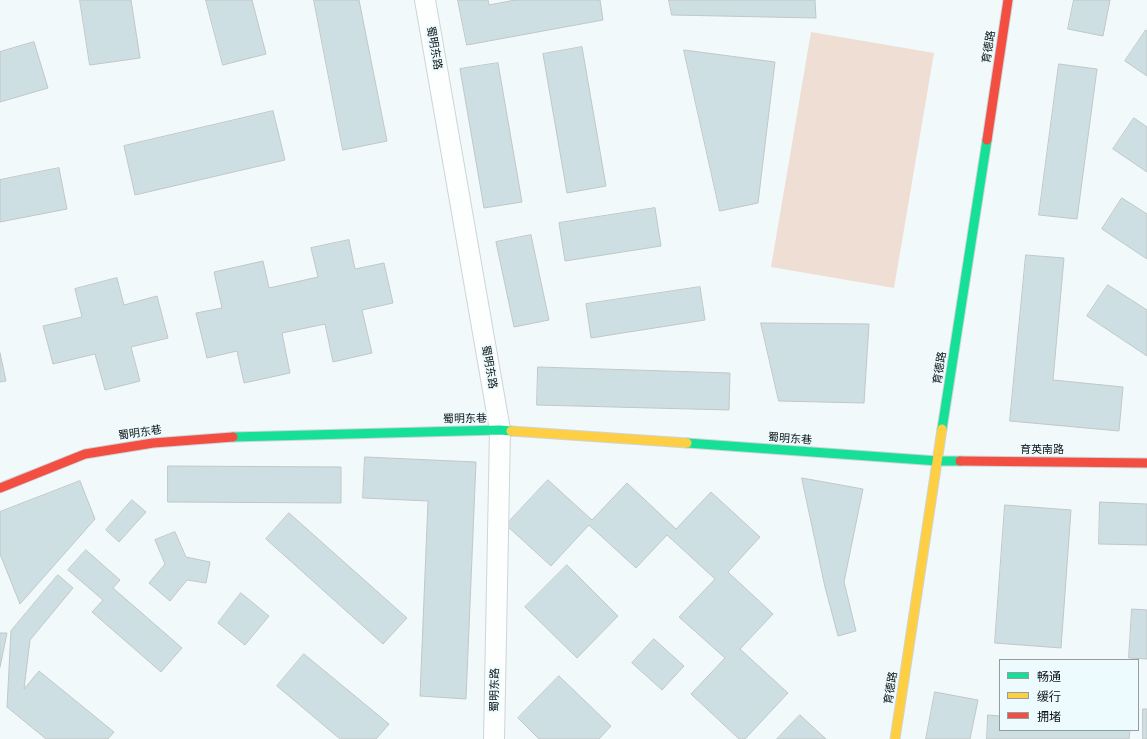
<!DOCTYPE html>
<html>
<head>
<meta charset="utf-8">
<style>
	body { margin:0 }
	#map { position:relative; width:1147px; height:739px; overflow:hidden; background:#f2f9fa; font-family:"PT Sans Narrow","Noto Sans SC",sans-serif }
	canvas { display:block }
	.legend { position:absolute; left:999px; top:659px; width:140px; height:72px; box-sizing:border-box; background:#eefbfe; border:1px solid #949ea1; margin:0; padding:5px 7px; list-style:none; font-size:12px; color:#0c1315 }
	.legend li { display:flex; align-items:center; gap:8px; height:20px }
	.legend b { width:20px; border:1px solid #949ea1 }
</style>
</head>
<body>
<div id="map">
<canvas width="1147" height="739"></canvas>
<ul class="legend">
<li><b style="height:5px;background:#16e098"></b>畅通</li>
<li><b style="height:5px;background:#ffcf43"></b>缓行</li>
<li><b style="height:5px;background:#f24e42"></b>拥堵</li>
</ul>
</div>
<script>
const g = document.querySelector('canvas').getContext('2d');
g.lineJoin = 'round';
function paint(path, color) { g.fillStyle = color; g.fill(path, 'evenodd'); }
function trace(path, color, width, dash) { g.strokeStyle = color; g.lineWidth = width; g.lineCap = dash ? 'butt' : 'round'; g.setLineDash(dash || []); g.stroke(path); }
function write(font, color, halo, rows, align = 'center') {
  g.font = font + ' "PT Sans Narrow","Noto Sans SC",sans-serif'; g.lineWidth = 4; g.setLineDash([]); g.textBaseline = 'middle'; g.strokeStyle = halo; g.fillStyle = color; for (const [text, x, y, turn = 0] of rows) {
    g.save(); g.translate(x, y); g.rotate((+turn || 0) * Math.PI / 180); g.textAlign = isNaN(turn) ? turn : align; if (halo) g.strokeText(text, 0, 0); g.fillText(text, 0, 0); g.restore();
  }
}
paint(new Path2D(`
	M811,32L934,53L894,288L771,267Z`), '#efded4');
const building = new Path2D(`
	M80,0H131L140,58L90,65Z
	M206,0H252L266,54L223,65Z
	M314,0H359L387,141L343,150Z
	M458,0H488L489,5L515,0H600L603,20L467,45Z
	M669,0H815L816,18L672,15Z
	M1074,0H1110L1103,36L1068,29Z
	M1146,30L1147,31V76L1125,61Z
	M34,42L48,88L0,102V52Z
	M582,47L606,186L567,193L543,54Z
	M684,50L775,62L758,203L720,211Z
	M498,63L522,202L484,208L460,69Z
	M1059,64L1097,69L1077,219L1039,215Z
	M273,111L285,160L135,195L124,146Z
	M1134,118L1147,127V172L1113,149Z
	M59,168L67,209L0,222V180Z
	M1122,198L1147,214V259L1102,229Z
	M655,208L661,246L565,261L559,223Z
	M531,235L549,320L514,327L496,242Z
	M349,240L355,269L384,263L393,303L362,310L372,353L333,362L325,324L282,333L290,373L244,383L237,351L207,358L196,313L222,308L214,272L263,261L269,288L318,277L311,248Z
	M1026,255L1064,258L1053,380L1123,387L1119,431L1010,421Z
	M117,278L124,305L157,296L168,338L131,347L140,381L105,390L95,354L53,364L43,326L82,317L75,289Z
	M1108,285L1147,310V356L1087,316Z
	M700,287L705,320L591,338L586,304Z
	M761,323L869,324L864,403L779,401Z
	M0,353L6,381L0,382Z
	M538,367L730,373L729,410L537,405Z
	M365,457L476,462L466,699L420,696L428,501L363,498Z
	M168,466L341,467V503L168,502Z
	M802,478L863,489L844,582L856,631L838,636L825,587Z
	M548,480L592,520L627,483L676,529L711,492L760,537L728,572L773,614L740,649L788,693L745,739H739L691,694L725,658L679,617L715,579L667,535L636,568L589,525L551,566L506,525Z
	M80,481L95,519L20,604L0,554V512Z
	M132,500L146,512L119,542L106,530Z
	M1100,502L1147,504V545L1099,544Z
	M1005,505L1071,510L1061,648L995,643Z
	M289,513L407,618L383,644L266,539Z
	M175,532L186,557L210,562L206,583L187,580L170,601L149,583L165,564L155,540Z
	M86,550L120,580L113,588L182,648L161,672L92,612L103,600L68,570Z
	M567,565L618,616L577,658L525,607Z
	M58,575L73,588L30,640L24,689L39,671L114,732L108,739H46L7,707L11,631Z
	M241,593L269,616L245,645L218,623Z
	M1132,609L1147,610V659L1129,658Z
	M0,633H7L0,667Z
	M654,639L684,666L662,690L632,663Z
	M304,654L389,724L376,739H340L277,686Z
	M559,676L611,726L599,739H539L518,718Z
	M935,692L978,700L970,739H926Z
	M1143,709H1147V739H1143Z
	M800,715L826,739H777Z
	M988,715L1000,716V730H1130L1129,739H987Z`);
paint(building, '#cddfe2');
trace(building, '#c0c7c8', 1);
const street = new Path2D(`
	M425,0L500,430L494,739`);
const fast = new Path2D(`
	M942,429L987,140
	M233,437L500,430L511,431
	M687,443L938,461H960`);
const slow = new Path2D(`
	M511,431L687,443
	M895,739L942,429`);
const jam = new Path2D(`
	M987,140L1008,0
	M960,461L1147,463
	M0,488L85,454L153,443L233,437`);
trace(street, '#ced5d6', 22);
trace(fast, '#ced5d6', 11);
trace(slow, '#ced5d6', 11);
trace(jam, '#ced5d6', 11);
trace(street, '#fdfefe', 20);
trace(fast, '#16e098', 9);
trace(slow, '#ffcf43', 9);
trace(jam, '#f24e42', 9);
write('11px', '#0c1315', '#eefbfe', [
	["育德路",989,47,-81],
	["蜀明东路",434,48,80],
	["蜀明东路",489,367,80],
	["育德路",940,368,-81],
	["蜀明东巷",465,419,-1],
	["蜀明东巷",140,433,-8],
	["蜀明东巷",790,439,4],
	["育英南路",1042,450],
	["育德路",891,688,-81],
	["蜀明东路",495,690,-89]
]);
</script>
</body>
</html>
